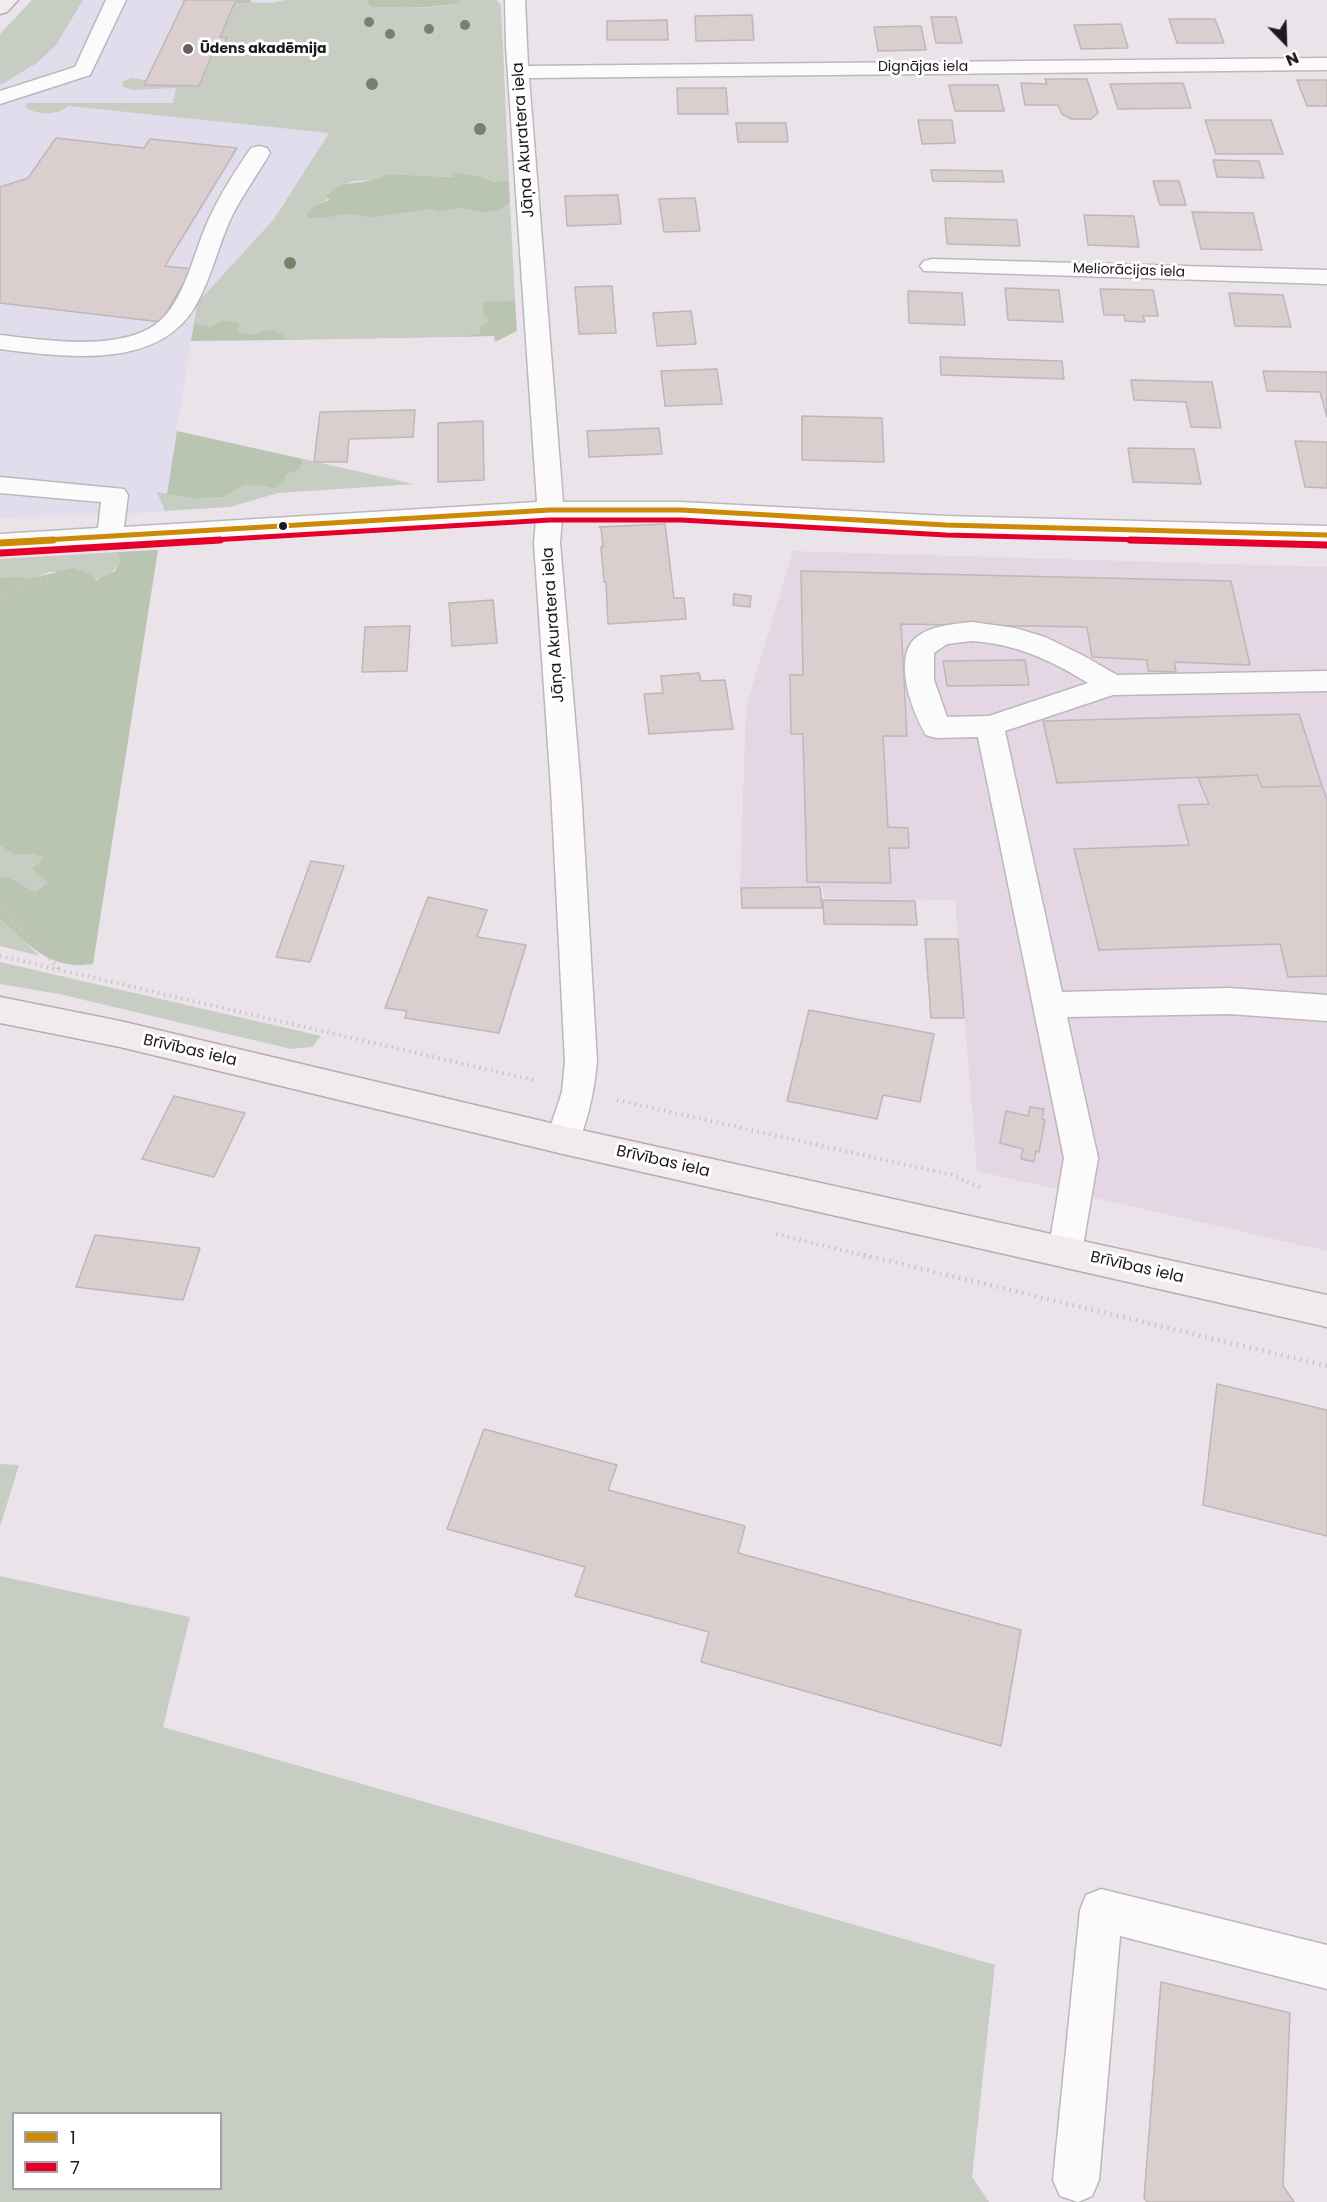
<!DOCTYPE html>
<html>
<head>
<meta charset="utf-8">
<style>
	body { margin:0 }
	#map { position:relative; width:1327px; height:2202px; overflow:hidden; background:#eae4ea; font-family:Poppins,sans-serif }
	canvas { display:block }
	.legend { position:absolute; left:12px; top:2112px; width:210px; height:78px; box-sizing:border-box; background:#fff; border:2px solid #a5a3a5; margin:0; padding:8px 10px; list-style:none; font-size:18px; color:#1e191d }
	.legend li { display:flex; align-items:center; gap:12px; height:30px }
	.legend b { width:30px; border:2px solid #a5a3a5 }
	.north { position:absolute; left:1255px; top:12px; width:60px; height:60px; -webkit-text-stroke:4px #fff; paint-order:stroke; rotate:157deg; font-size:16px; font-weight:700; line-height:24px; text-align:center; color:#1e191d }
	.north::after { content:''; display:block; margin:auto; width:21px; height:27px; background:#1e191d; clip-path:polygon(50% 0,100% 100%,50% 72%,0 100%) }
</style>
</head>
<body>
<div id="map">
<canvas width="1327" height="2202"></canvas>
<ul class="legend">
<li><b style="height:8px;background:#cc8a06"></b>1</li>
<li><b style="height:8px;background:#e4002b"></b>7</li>
</ul>
<div class="north">N</div>
</div>
<script>
const g = document.querySelector('canvas').getContext('2d');
g.lineJoin = 'round';
function paint(path, color) { g.fillStyle = color; g.fill(path, 'evenodd'); }
function trace(path, color, width, dash) { g.strokeStyle = color; g.lineWidth = width; g.lineCap = dash ? 'butt' : 'round'; g.setLineDash(dash || []); g.stroke(path); }
function write(font, color, halo, rows, align = 'center') {
  g.font = font + ' Poppins,sans-serif'; g.lineWidth = 6; g.setLineDash([]); g.textBaseline = 'middle'; g.strokeStyle = halo; g.fillStyle = color; for (const [text, x, y, turn = 0] of rows) {
    g.save(); g.translate(x, y); g.rotate((+turn || 0) * Math.PI / 180); g.textAlign = isNaN(turn) ? turn : align; if (halo) g.strokeText(text, 0, 0); g.fillText(text, 0, 0); g.restore();
  }
}
paint(new Path2D(`
	M41,0H285L272,3L235,2L221,37H227L221,51L214,50L199,86L144,85L146,80L132,78L133,90L176,88L173,103H29L62,112L67,106L329,133L274,219L197,303L177,431L168,512L0,518V41Z`), '#e2ddec');
paint(new Path2D(`
	M793,551L1327,567V1251L977,1171L955,900L825,898L822,886L740,887L746,707Z`), '#e4d7e3');
paint(new Path2D(`
	M32,0H83L56,45L37,63L0,85V34Z
	M285,0H366L371,7C400,8 434,10 462,2L454,0H497L501,5L509,182L504,180L495,182L479,176L459,173L454,177L387,174C373,185 358,177 346,184C333,192 331,200 314,206L327,218L347,214L371,218L431,209L438,212L461,208L481,213L498,211L510,203L515,300L484,303L490,320L480,333L459,337L288,340C261,322 264,341 242,334C235,332 227,325 221,321L210,327L194,323L197,303L274,219L329,133L68,106C58,116 36,115 25,107L28,103H173L176,88L133,90L123,87L122,82L132,78L146,80L145,85L199,86L214,50H221L226,37H220L235,2L272,3Z
	M303,459L414,484L278,493L230,507L165,511L157,492L197,499L224,497L243,485H261L275,489L285,475L299,469Z
	M118,552L120,562C101,594 78,570 51,572C44,573 36,579 28,579C19,579 10,577 0,578V559Z
	M0,846L14,855L33,854L45,858L48,882L35,892L10,878L0,877Z
	M0,919L40,956L0,946Z
	M0,962L321,1036L312,1047L291,1049L59,994L0,984Z
	M0,1464L19,1465L0,1527Z
	M0,1576L190,1617L163,1727L995,1965L972,2177L989,2202H0ZM14,2114H220V2188H14Z`), '#c7cdc2');
paint(new Path2D(`
	M366,0H454L463,2C434,9 401,8 371,7Z
	M459,173L479,176L495,182L504,180L509,182L510,203L498,211L481,213L461,208L438,212L431,209L371,218L347,214L327,218H309L306,215L314,206L329,200L327,196C342,176 369,187 387,174L453,177L454,174Z
	M515,300L517,331L495,342L494,336L459,337L480,333V327L490,320L484,315L483,302Z
	M221,321L237,322L240,326L237,331C253,341 262,327 276,331C280,333 285,337 288,340L191,341L194,323L210,327Z
	M177,431L303,459L300,469L285,475V480L275,489L261,485H244L224,497L197,499L167,494Z
	M158,550L93,964C50,971 29,945 0,919V877L10,878L35,892L48,882L32,869L44,858L33,854L14,855L0,846V578L20,577L29,579L73,568L89,573L96,580L115,571L120,562L118,552Z`), '#bac5b1');
const building = new Path2D(`
	M182,0H250L249,2H235L220,37H227L221,51L214,50L199,86L144,85L185,0Z
	M752,15L754,40L696,41L695,16Z
	M931,17H956L962,43H936Z
	M1169,19H1215L1224,43H1177Z
	M667,20L668,40H607V21Z
	M1121,24L1128,48L1081,49L1074,25Z
	M921,26L926,50L878,51L874,27Z
	M1045,79H1087L1098,113L1091,119H1071L1062,114L1058,105H1025L1021,83L1047,84Z
	M1297,80H1327V106H1307Z
	M1183,83L1191,108L1118,109L1110,84Z
	M949,85H998L1004,111H955Z
	M677,88H726L728,114H678Z
	M918,120H952L955,143L922,144Z
	M1205,120H1271L1283,154H1216Z
	M736,123H786L788,142H738Z
	M56,138L144,148L150,139L237,148L165,266L192,269L161,322L0,303V187L28,178Z
	M1213,160L1259,161L1264,178L1217,177Z
	M931,170L1002,171L1004,182L933,181Z
	M1153,181H1179L1186,205H1160Z
	M618,195L621,224L567,226L565,196Z
	M695,198L700,231L664,232L659,199Z
	M1192,212L1253,213L1262,250L1201,249Z
	M1084,215L1134,216L1139,247L1088,245Z
	M945,218L1017,220L1020,246L947,244Z
	M612,286L616,333L579,334L575,287Z
	M1005,288L1059,290L1063,322L1008,320Z
	M1100,289L1153,290L1158,316H1143L1145,322L1125,321L1124,315H1104Z
	M908,291L962,293L965,325L909,323Z
	M1229,293L1283,295L1291,327L1235,326Z
	M691,311L696,344L657,346L653,313Z
	M940,357L1062,361L1064,379L941,375Z
	M717,369L722,404L665,406L661,371Z
	M1263,371L1327,372V417L1320,392L1267,391Z
	M1131,380L1212,382L1221,428L1191,427L1186,402L1134,400Z
	M415,410L413,437L349,439L347,462H314L320,412Z
	M802,416L882,418L884,462L802,460Z
	M483,421L484,480L438,482V423Z
	M659,428L662,454L589,457L587,431Z
	M1295,441L1327,442V488L1305,487Z
	M1128,448L1194,449L1201,484L1133,482Z
	M665,524L674,598H684L686,619L608,624L606,582H604L601,547H603L601,528L599,527Z
	M801,571L1231,581L1250,665L1174,662L1176,672L1148,671L1147,660L1092,657L1087,627L901,624L907,736H883L888,827L908,828L909,848H889L891,883L807,882L803,734H791L790,675H803Z
	M734,594L751,596L750,607L733,605Z
	M493,600L497,643L452,646L449,603Z
	M410,626L407,671L362,672L365,627Z
	M1025,660L1029,685L947,686L943,661Z
	M699,673L701,681L725,680L733,729L649,734L644,694L663,693L661,676Z
	M1299,714L1322,786L1262,787L1257,775L1057,783L1043,721Z
	M1257,775L1262,787L1322,786L1327,800V976L1288,977L1280,944L1099,950L1074,849L1189,845L1178,805L1209,804L1198,778Z
	M311,861L344,866L310,962L276,957Z
	M820,887L822,908H742L741,888Z
	M428,897L487,910L477,937L526,945L499,1033L405,1018L407,1011L385,1008Z
	M823,900L915,901L917,925L824,924Z
	M925,939H958L964,1018H931Z
	M809,1010L934,1034L920,1102L883,1095L877,1119L787,1101Z
	M174,1096L245,1113L214,1177L142,1159Z
	M1030,1107L1044,1109L1042,1119L1045,1120L1039,1152L1036,1151L1034,1162L1021,1159L1023,1149L1000,1143L1006,1111L1028,1116Z
	M95,1235L200,1248L183,1300L76,1287Z
	M1217,1384L1327,1410V1536L1203,1505Z
	M484,1429L617,1465L608,1490L745,1526L738,1553L1021,1630L1001,1746L701,1662L709,1632L575,1596L585,1567L447,1529Z
	M1161,1982L1290,2013L1283,2186L1294,2202H1147L1144,2198Z`);
paint(building, '#dbcecf');
trace(building, '#bdb7ba', 1.5);
const minor = new Path2D(`
	M106,0H126L90,75L0,104V91L75,67Z
	M505,0H525L528,66L1327,58V70L529,78L563,502H681L946,516L1327,526V544L946,534L681,518H562L560,543L581,789L597,1062C594,1092 588,1122 575,1150L563,1154L551,1150L546,1140L562,1092L565,1062L551,789L534,543L536,519L0,552V534L98,528L101,502L0,493V477L124,489L128,495L124,527L537,502L506,46Z
	M259,146L267,148L270,153C258,174 243,194 232,216C218,245 212,277 196,305C159,371 64,357 0,349V335C44,340 119,352 156,324C185,303 194,250 209,219C220,194 236,170 251,148Z
	M932,259L1327,270V284L924,271L920,266L924,261Z
	M972,622L1015,628L1045,637L1084,656L1117,675L1327,671V691L1113,695L1005,731L1062,992L1229,988L1327,995V1021L1229,1014L1067,1017L1098,1158L1082,1252L1077,1263L1065,1267L1053,1263L1048,1252L1064,1158L978,737L936,738L926,735C912,712 891,655 918,636C933,625 955,624 972,622ZM972,641C1016,644 1051,660 1088,683L989,716L947,717L934,680V653L947,644Z
	M1101,1889L1327,1945V1989L1120,1936L1099,2180L1092,2196L1078,2202L1060,2196L1053,2180L1080,1910L1086,1895Z`);
const major = new Path2D(`
	M0,0H18L7,12L0,14Z
	M0,997L120,1021L563,1126L1327,1295V1327L563,1154L120,1047L0,1023Z`);
trace(minor, '#bdb7bc', 3);
trace(major, '#baabae', 3);
trace(new Path2D(`
	M0,594L51,578
	M0,906L61,971
	M0,956L537,1081
	M617,1100L952,1175L980,1187
	M776,1234L870,1257`), '#c7c5c6', 4, [1.5, 4.5]);
trace(new Path2D(`
	M864,1255L1327,1366`), '#c7c5c6', 4.5, [1.5, 5]);
paint(minor, '#fcfbfc');
paint(major, '#f2ebec');
trace(new Path2D(`
	M28,541L550,510H681L946,525L1327,535`), '#cc8a06', 5);
trace(new Path2D(`
	M0,543L53,540`), '#cc8a06', 7);
trace(new Path2D(`
	M195,541L550,520H681L946,535L1187,541`), '#e4002b', 5);
trace(new Path2D(`
	M1130,540L1327,545
	M1,553L220,540`), '#e4002b', 7);
g.fillStyle = '#76826c';
for (const [x, y, r] of [
	[369,22,5],
	[465,25,5],
	[429,29,5],
	[390,34,5],
	[372,84,6],
	[480,129,6],
	[290,263,6]
]) { g.beginPath(); g.arc(x, y, r, 0, 2 * Math.PI); g.fill(); }
for (const [x, y, r, color] of [
	[188,49,6,"#656065"],
	[283,526,5,"#1e191d"]
]) { const dot = new Path2D(); dot.arc(x, y, r, 0, 2 * Math.PI); g.fillStyle = color; g.fill(dot); trace(dot, '#fff', 2); }
write('bold 14px', '#1e191d', '#fff', [
	["Ūdens akadēmija",200,49]
], 'left');
write('14px', '#1e191d', '#fff', [
	["Dignājas iela",923,67],
	["Meliorācijas iela",1129,271,2]
]);
write('16px', '#1e191d', '#fff', [
	["Jāņa Akuratera iela",524,140,-94],
	["Jāņa Akuratera iela",554,625,-94],
	["Brīvības iela",190,1051,13],
	["Brīvības iela",663,1162,13],
	["Brīvības iela",1137,1268,13]
]);
</script>
</body>
</html>
